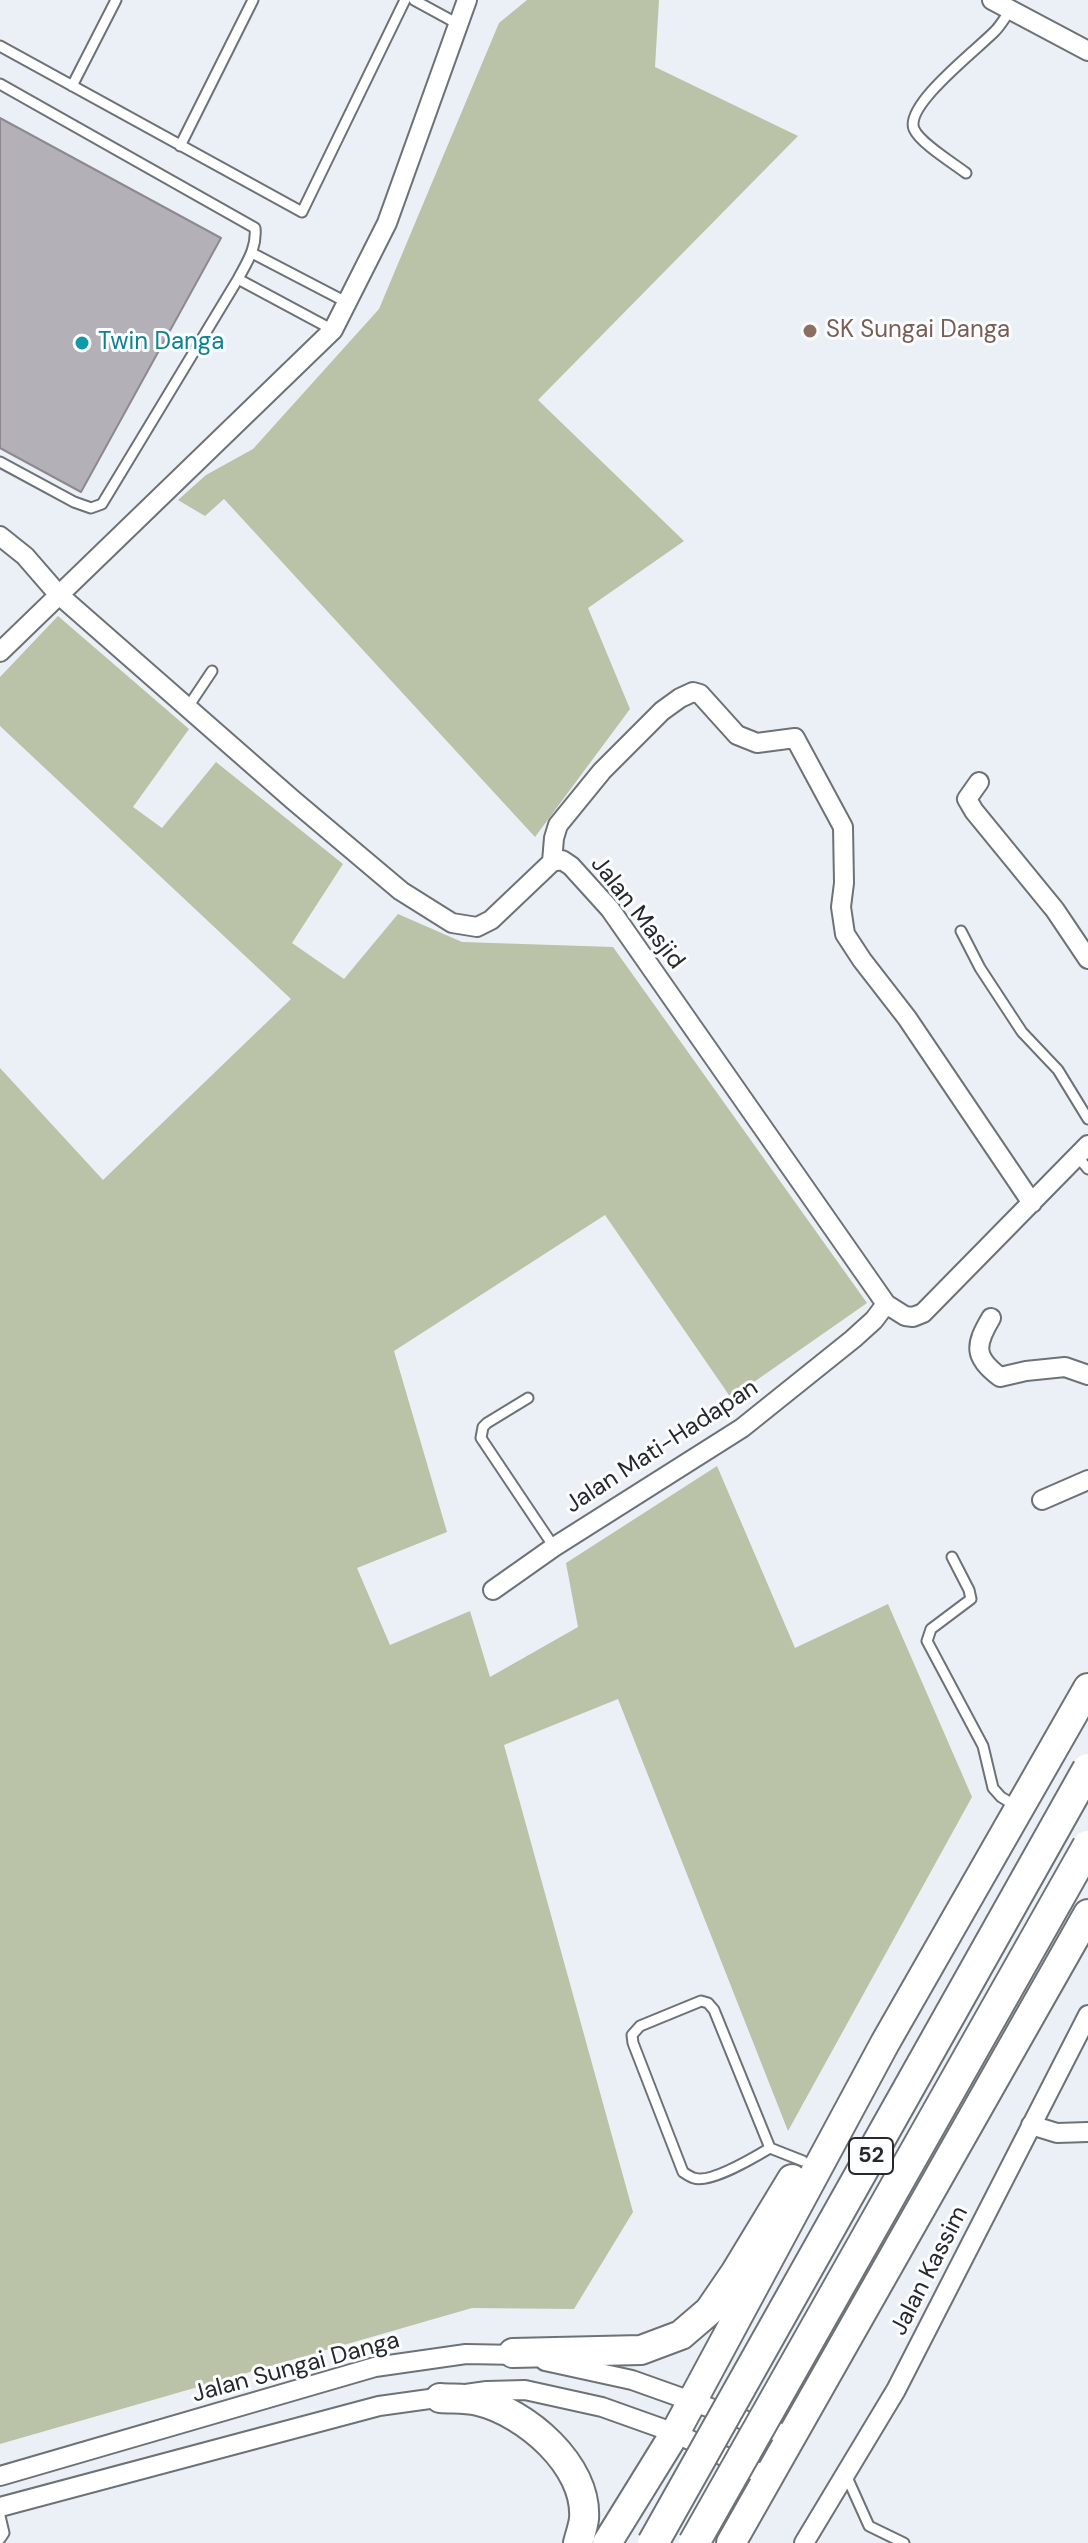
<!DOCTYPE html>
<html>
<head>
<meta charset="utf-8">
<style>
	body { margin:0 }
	canvas { display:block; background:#eaf0f6 }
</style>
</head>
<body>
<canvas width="1088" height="2543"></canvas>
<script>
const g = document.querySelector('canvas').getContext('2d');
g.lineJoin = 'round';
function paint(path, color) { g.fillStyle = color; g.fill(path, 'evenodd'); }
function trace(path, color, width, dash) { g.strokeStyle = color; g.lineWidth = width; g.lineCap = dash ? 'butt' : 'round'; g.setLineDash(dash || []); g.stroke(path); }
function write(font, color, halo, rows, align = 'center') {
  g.font = font + ' "DM Sans",sans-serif'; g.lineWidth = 6; g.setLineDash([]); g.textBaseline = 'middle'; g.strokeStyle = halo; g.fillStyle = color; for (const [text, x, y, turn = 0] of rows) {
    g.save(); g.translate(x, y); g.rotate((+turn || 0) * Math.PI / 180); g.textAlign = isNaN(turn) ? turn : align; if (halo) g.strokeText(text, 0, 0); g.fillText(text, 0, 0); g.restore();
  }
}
paint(new Path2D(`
	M527,0H659L655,67L798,136L538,400L684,541L588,608L630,709L535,837L224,499L205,516L178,500L206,475L253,449L379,309L499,23Z
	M58,616L189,729L133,807L162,828L216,762L343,864L292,943L344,979L398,914L462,942L613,947L867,1303L731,1398L605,1215L394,1351L447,1532L357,1568L390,1645L470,1611L490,1677L578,1627L566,1563L717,1466L795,1648L888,1604L972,1797L788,2131L618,1699L504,1745L633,2212L574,2309L472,2308L0,2444V1068L103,1180L291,999L0,726V677Z`), '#bac2a7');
const building = new Path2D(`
	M0,118L221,238L81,492L0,448Z`);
paint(building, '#b4b0b7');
trace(building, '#8d898f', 2);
const service = new Path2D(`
	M414,0L458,24
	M0,46L302,212L405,0
	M0,84L255,228C257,248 247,262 238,279L102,504L91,508L74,502L0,462
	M72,86L116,0
	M180,146L253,0
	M966,173C953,163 920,143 914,129C904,105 979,48 995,31C1001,25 1005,17 1010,11
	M252,253L348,303
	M238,279L333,330
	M188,707L212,671
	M961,931L980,968L1022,1032L1058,1070L1088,1119
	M1077,1156L1088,1169
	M528,1398L487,1423L483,1427L481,1438L554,1547
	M952,1557L969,1590L971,1599L931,1629L927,1641L983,1746L993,1788L1001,1797L1018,1807
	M770,2148L714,2010L708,2003L701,2001L640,2026L632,2035L633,2043L683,2172C686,2174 690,2177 694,2178C710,2184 755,2157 770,2148L803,2161
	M846,2475L869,2526L904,2543
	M0,2516L4,2533L0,2539`);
const minor = new Path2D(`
	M992,0L1088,51
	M0,536L25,556L58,594L293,800L401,891L452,923L477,927L491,920L552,862L562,860L571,866L610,909L886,1304L905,1316L913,1317L923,1313L1088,1145
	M0,652L333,330L387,223L467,0
	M979,782L967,799L974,811L1055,910L1088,959
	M552,862L554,838L558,825L602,771L662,711L680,698L693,692L700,694L737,735L757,743L795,738L843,827L844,883L841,907L845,934L862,960L907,1018L1032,1203
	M991,1318C975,1345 973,1357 1000,1377L1026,1371L1065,1367L1088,1375
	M1042,1500L1088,1480
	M493,1590L554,1547L742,1428L853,1339L874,1320L886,1304
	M1031,2125L1057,2133L1088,2132
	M545,2361L632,2380L792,2437
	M0,2476L375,2367L466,2354L520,2355
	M0,2507L379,2406L487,2391L525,2390L602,2407L675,2433L770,2478
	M804,2543L896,2390L1088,2015`);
const primary = new Path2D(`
	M513,2353L641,2350L681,2335L709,2311L735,2273L792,2179
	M440,2398C452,2399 466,2398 478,2401C525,2412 588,2465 584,2519C583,2527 580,2535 578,2543
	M607,2543L675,2433L885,2043L1088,1688
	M731,2543L1088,1914`);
trace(service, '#6d7277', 13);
trace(minor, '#6d7277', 22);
trace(primary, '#6d7277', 32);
trace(service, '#fff', 9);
trace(minor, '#fff', 18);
trace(primary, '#fff', 28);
const trunkBridge = new Path2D(`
	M653,2543L1088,1769
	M694,2543L1088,1846`);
trace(trunkBridge, '#6d7277', 34, []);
trace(trunkBridge, '#fff', 30);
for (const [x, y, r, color] of [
	[810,331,8,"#8d6e63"],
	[82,343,8,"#0f9aa8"]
]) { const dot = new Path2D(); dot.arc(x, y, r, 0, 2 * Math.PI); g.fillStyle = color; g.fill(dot); trace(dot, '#fbfdfe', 3); }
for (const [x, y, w] of [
	[871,2156,44]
]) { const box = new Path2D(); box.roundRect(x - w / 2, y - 18, w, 36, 6); g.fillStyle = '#fbfdfe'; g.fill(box); trace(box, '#26282a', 2); }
write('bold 22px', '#26282a', null, [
	["52",871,2156]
]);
write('24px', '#785e54', '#fbfdfe', [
	["SK Sungai Danga",826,331]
], 'left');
write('24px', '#0d838f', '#fbfdfe', [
	["Twin Danga",98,343]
], 'left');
write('24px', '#26282a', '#fbfdfe', [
	["Jalan Masjid",637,913,52],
	["Jalan Mati-Hadapan",662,1447,-33],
	["Jalan Kassim",930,2271,-63],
	["Jalan Sungai Danga",296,2368,-15]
]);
</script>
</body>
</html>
